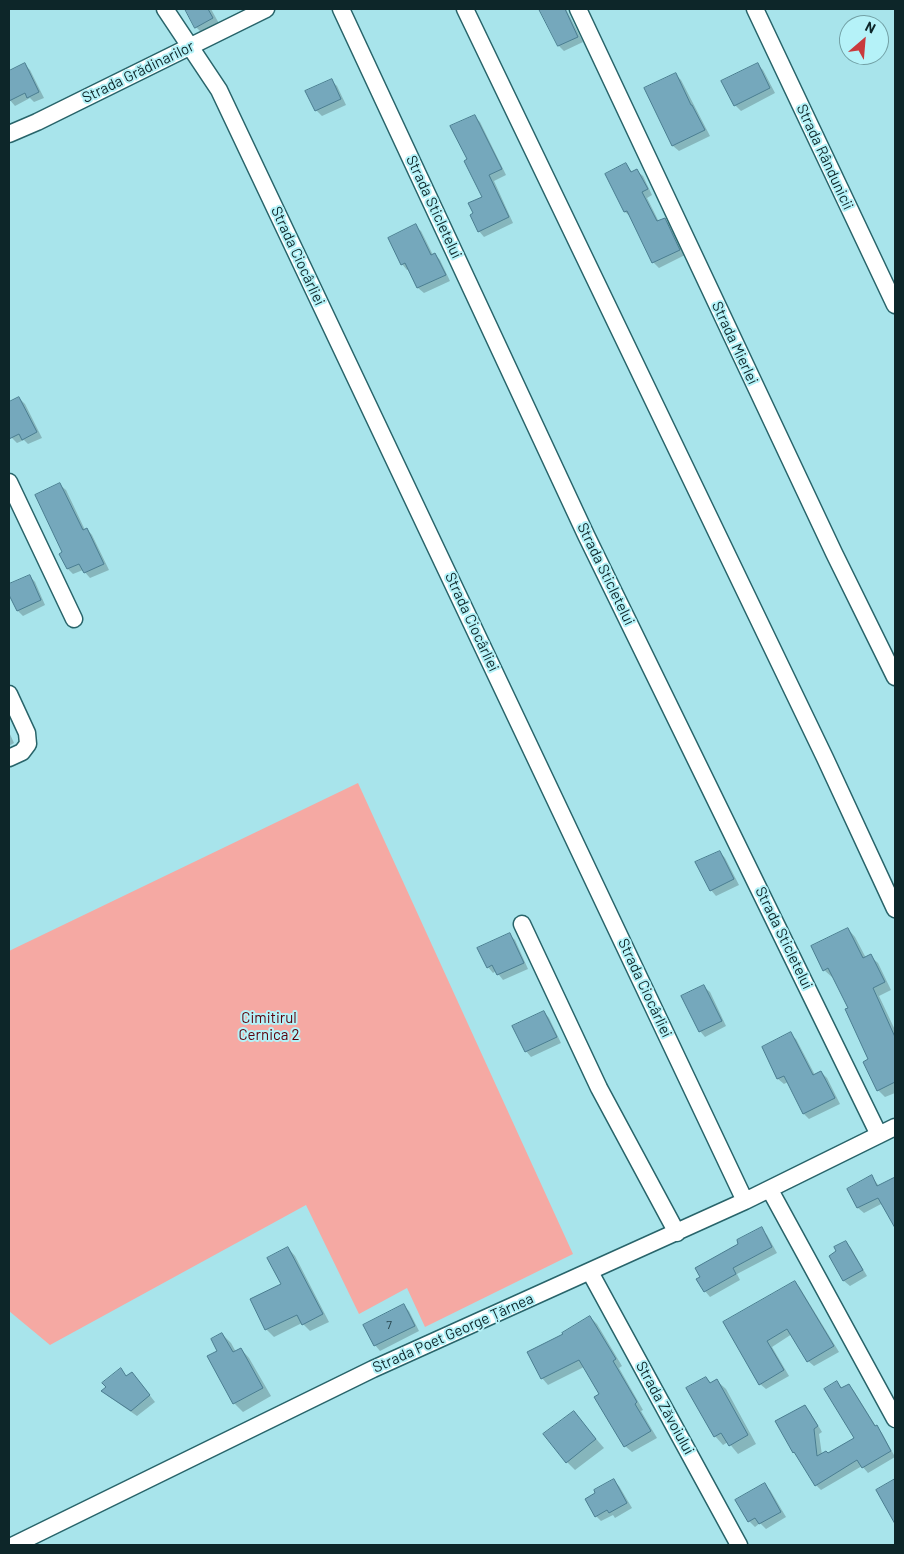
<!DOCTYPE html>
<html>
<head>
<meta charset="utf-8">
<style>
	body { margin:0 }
	#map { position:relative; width:904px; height:1554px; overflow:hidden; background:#a8e4eb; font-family:Barlow,sans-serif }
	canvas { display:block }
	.frame { position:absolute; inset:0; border:10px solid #0d2629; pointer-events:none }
	.north { position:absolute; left:839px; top:15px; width:50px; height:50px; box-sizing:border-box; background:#b5f2f8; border:1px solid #72a0a5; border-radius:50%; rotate:27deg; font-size:14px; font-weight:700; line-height:20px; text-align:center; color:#0d2629 }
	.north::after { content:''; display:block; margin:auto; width:18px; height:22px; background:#c93a3d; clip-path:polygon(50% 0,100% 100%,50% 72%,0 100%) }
</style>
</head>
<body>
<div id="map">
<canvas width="904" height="1554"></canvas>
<div class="frame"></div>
<div class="north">N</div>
</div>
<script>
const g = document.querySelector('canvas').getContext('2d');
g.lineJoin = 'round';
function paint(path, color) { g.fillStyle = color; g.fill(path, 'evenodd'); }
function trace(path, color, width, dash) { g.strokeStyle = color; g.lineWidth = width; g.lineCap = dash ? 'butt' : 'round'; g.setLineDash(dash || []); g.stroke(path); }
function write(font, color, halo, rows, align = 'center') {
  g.font = font + ' Barlow,sans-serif'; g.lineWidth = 4; g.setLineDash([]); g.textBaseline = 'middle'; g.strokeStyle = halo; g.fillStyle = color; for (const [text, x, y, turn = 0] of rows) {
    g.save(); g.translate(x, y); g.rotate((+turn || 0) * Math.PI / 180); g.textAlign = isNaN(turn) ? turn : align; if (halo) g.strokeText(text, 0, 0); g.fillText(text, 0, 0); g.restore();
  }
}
paint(new Path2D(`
	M358,783L573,1254L425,1327L407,1288L359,1314L306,1205L50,1345L9,1311V951Z`), '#f5a9a3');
paint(new Path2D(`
	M186,9H211L221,27L205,36L196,27Z
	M541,9H566L583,42L564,51L559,46Z
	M24,64L30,70L44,98L34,102L30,98L15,106L9,99V72Z
	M757,64L763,70L775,93L741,111L735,105L723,82Z
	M676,75L681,80L710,136L679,151L673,146L646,88Z
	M331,80L337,86L346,105L322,116L316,110Z
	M474,116L480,122L506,175L494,181L513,223L484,237L479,231L484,197L469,160Z
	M626,165L633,173L637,171L643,176L652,195L647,198L659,222L665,219L670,225L685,255L659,268L653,262L631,217L625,212L606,175Z
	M415,226L421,231L433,255L435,254L440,260L450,281L424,293L418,288L409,269L407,270L402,264Z
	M19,398L25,404L42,438L28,444L24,440L17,443L12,438L9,431V404Z
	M60,485L66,490L85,530L87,529L92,535L109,570L90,578L83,570L73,574L68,569L61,554L64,553Z
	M30,576L35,582L45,605L23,616L18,611L9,592V586Z
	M9,732L14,743L9,746Z
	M720,852L725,858L739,885L716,896L711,890Z
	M848,929L855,937L866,958L870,956L878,963L891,990L879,996L895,1030V1093L885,1097L878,1090L870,1060L849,1008L833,976L832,977L824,970Z
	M509,934L515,940L528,969L503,980L496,971L493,973L488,967Z
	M704,987L710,992L726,1026L705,1037L700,1031Z
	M544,1012L549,1018L561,1043L531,1057L526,1051Z
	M790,1034L796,1039L815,1075L821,1072L827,1078L840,1104L809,1119L804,1114L788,1082L784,1084L778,1079L763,1048Z
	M872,1177L879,1186L895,1178V1225L883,1203L864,1213L858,1208L849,1189Z
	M761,1229L767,1235L777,1253L737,1274L740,1280L710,1297L705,1291L740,1244Z
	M846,1242L851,1248L867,1276L850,1286L844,1281L830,1256L838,1252Z
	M288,1248L295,1256L329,1322L310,1331L302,1323L274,1337L266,1329L282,1284Z
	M795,1282L800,1288L839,1352L814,1366L808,1361L792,1334L772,1347L789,1376L766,1389L760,1384L725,1322Z
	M404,1306L409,1311L419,1331L380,1351L375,1345Z
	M590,1317L597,1324L622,1366L619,1368L643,1410L641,1411L657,1438L632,1452L625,1446L601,1395L584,1367L548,1385L542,1378L565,1334Z
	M222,1334L231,1343L236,1352L241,1349L249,1358L271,1396L243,1412L234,1403L208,1357L219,1351Z
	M121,1370L127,1377L137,1379L155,1402L137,1416L108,1396L103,1391Z
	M706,1378L712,1384L717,1381L726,1389L756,1444L738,1454L728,1442L723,1445L715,1436Z
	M837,1383L843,1389L848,1385L854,1391L877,1428L882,1433L895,1457L868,1473L862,1466L821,1490L816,1485L805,1406L810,1412L822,1432L819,1434L822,1455H828L856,1439Z
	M573,1412L604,1448L575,1470L567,1462Z
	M614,1481L619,1486L632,1508L615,1518L613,1515L601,1521L596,1516L597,1493Z
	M764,1485L770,1490L786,1517L766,1529L760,1523L755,1527L749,1521Z`), '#0003');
const building = new Path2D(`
	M185,9H208L213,18L195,28Z
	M539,9H565L578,37L558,46Z
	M25,63L39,92L27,98L25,93L9,101V71Z
	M758,63L770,88L734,106L721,81Z
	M676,73L691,105H692L705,130L672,146L644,88Z
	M332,79L341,99L315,111L305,91Z
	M475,115L502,169L489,175L509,217L478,232L470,215L473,213L468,203L482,197L464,161L467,159L450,126Z
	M626,163L631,172L637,169L648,189L642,192L657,221L665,218L680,250L652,263L627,211L624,212L605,174Z
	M416,224L431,255L435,253L446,275L417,288L405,263L401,265L388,238Z
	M19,397L37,432L22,440L19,434L9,439V402Z
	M60,483L83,530L87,528L104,564L84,573L79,564L67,569L59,554L62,552L35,495Z
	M30,575L41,600L17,611L9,595V584Z
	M720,851L734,879L710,891L695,862Z
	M848,928L863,958L871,954L885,982L873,988L895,1037V1082L877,1091L863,1062L868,1059L845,1009L848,1008L828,968L823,971L811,946Z
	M510,933L524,963L497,975L492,965L487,968L477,948Z
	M704,985L722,1021L699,1032L681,996Z
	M544,1011L557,1037L525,1052L512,1026Z
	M791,1032L813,1075L821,1071L835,1098L803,1114L784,1076L777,1079L762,1047Z
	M872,1175L877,1186L895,1177V1228L878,1198L857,1208L847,1189Z
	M762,1227L772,1247L733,1268L736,1274L704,1292L696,1279L700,1277L695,1268L738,1244L737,1240Z
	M846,1241L863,1270L843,1281L829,1256L836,1251L834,1247Z
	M288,1247L323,1314L302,1325L297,1315L265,1330L250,1299L281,1284L267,1258Z
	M795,1281L834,1346L807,1362L787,1329L767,1341L784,1370L759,1385L723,1322Z
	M404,1304L415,1326L374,1346L363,1325Z
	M590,1316L616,1359L613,1361L637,1402L635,1404L651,1431L624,1447L594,1397L599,1394L579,1360L541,1379L527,1352L563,1334L562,1333Z
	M222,1333L233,1352L241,1348L263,1388L233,1404L207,1356L217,1351L211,1339Z
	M121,1368L126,1376L132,1372L150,1395L131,1411L101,1391L106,1387L102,1383Z
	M706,1377L710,1383L717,1379L748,1435L729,1446L721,1433L714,1437L686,1388Z
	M837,1381L841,1388L849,1384L875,1426L877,1425L891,1451L862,1468L857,1460L815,1486L794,1452L793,1453L775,1421L805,1405L818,1426L814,1429L817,1456L826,1451L828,1453L854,1438L824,1389Z
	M574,1411L596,1439L566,1463L543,1434Z
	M614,1479L627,1503L609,1513L607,1510L595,1517L585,1499L595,1493L594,1490Z
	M895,1479V1524L876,1490Z
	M765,1483L781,1512L759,1524L755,1518L748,1522L735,1500Z`);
paint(building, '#75a8bc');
trace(building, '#4a7d90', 1);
const minor = new Path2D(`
	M165,9L219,90L745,1201
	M341,9L586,535L879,1135
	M465,9L825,758L895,909
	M578,9L834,553L895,677
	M755,9L895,305
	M9,134L37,122L266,9
	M9,482L74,619
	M9,694L27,733L28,744L22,752L9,758
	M522,924L599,1088L677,1233
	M770,1190L895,1419
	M590,1272L739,1545
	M14,1545L373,1369L745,1201L895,1127`);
trace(minor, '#28646a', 19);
trace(minor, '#fff', 16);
write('12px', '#27464e', null, [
	["7",389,1325]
]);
write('15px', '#0d2629', '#b5f2f8', [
	["Strada Grădinarilor",138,72,-26],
	["Strada Rândunicii",825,157,65],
	["Strada Sticletelui",434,207,65],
	["Strada Ciocârliei",298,256,65],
	["Strada Mierlei",735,343,65],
	["Strada Sticletelui",606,574,64],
	["Strada Ciocârliei",472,622,65],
	["Strada Sticletelui",784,938,64],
	["Strada Ciocârliei",645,988,65],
	["Strada Poet George Țărnea",453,1333,-24],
	["Strada Zăvoiului",665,1408,61]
]);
write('15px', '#5c000a', '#b5f2f8', [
	["Cimitirul",269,1018],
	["Cernica 2",269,1035]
]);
</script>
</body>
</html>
